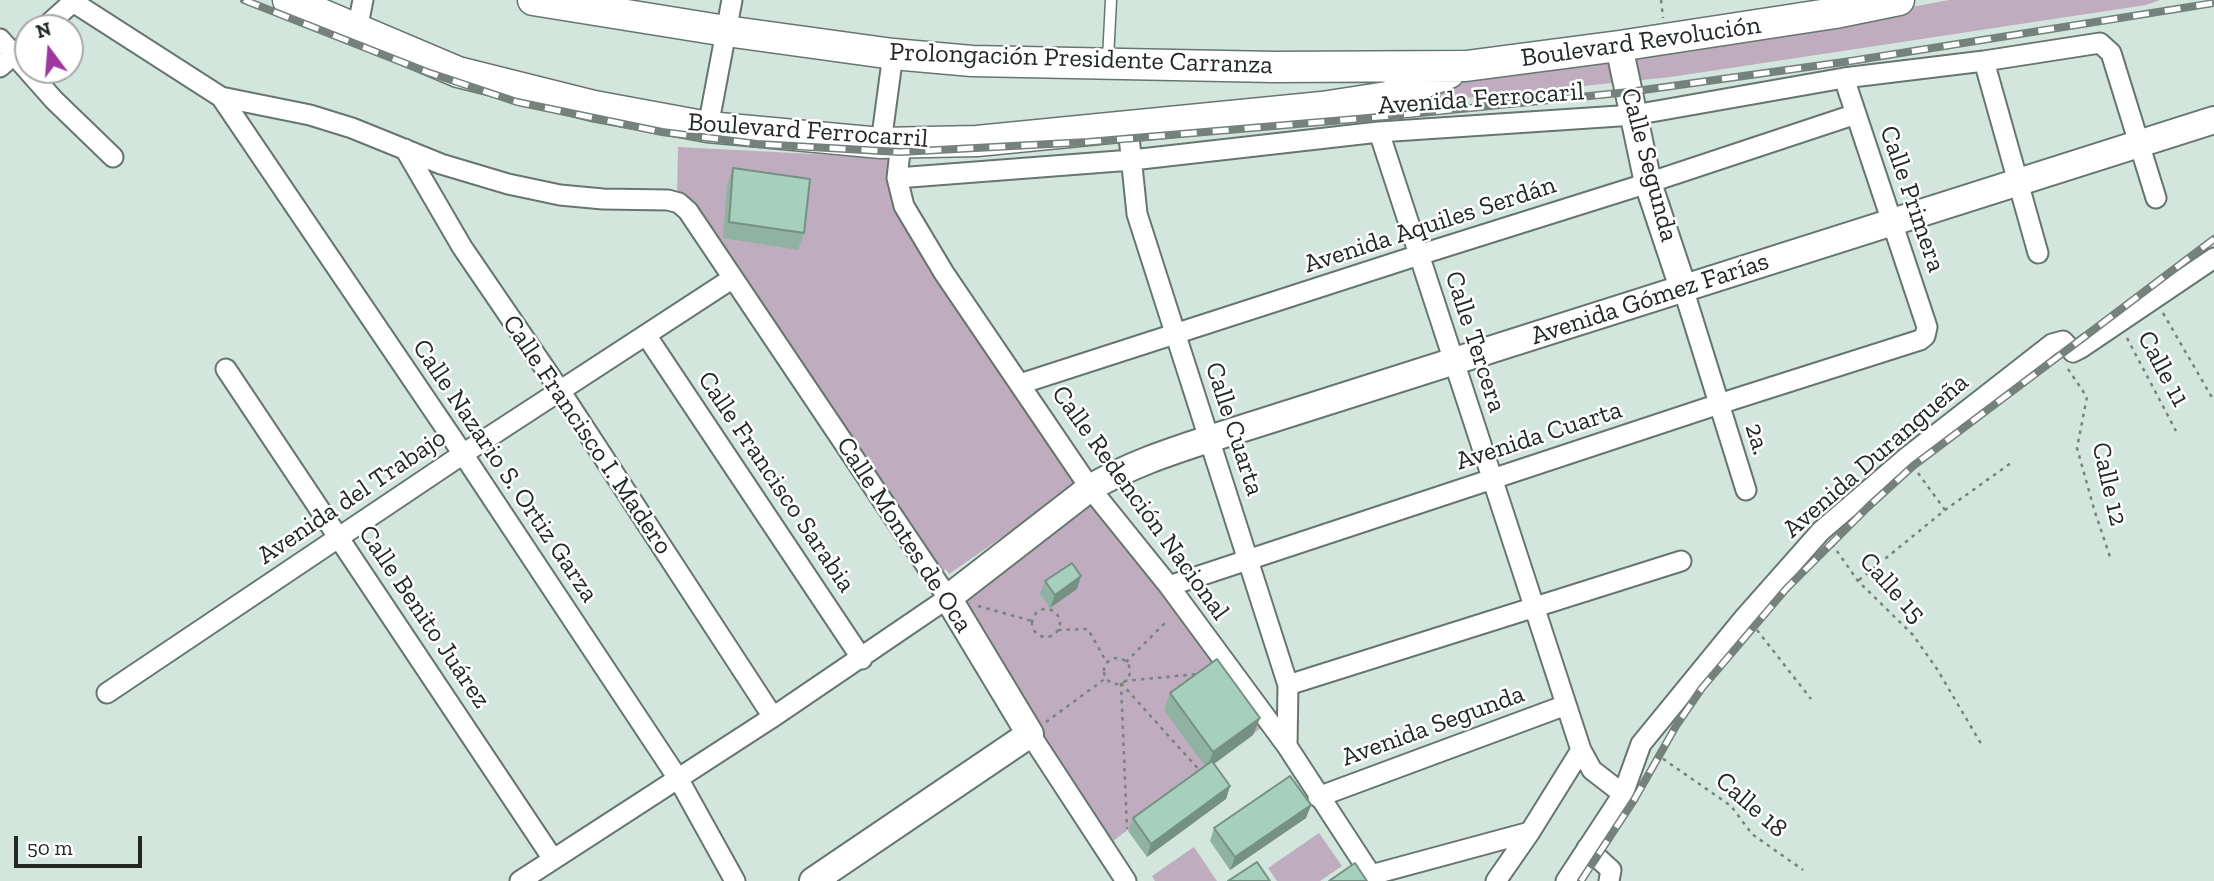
<!DOCTYPE html>
<html>
<head>
<meta charset="utf-8">
<style>
	body { margin:0 }
	#map { position:relative; width:2214px; height:881px; overflow:hidden; background:#d3e6dd; font-family:"Zilla Slab",serif }
	canvas { display:block }
	.north { position:absolute; left:14px; top:14px; width:70px; height:70px; box-sizing:border-box; background:#fff; border:2px solid #a7a9a8; border-radius:50%; rotate:344deg; font-size:19px; font-weight:700; line-height:28px; text-align:center; color:#222925 }
	.north::after { content:''; display:block; margin:auto; width:24px; height:32px; background:#9d399f; clip-path:polygon(50% 0,100% 100%,50% 72%,0 100%) }
	.scale { position:absolute; left:14px; top:836px; width:128px; height:32px; box-sizing:border-box; border:4px solid #222925; border-top:0; padding-left:9px; font-size:21px; line-height:24px; white-space:nowrap; color:#222925; -webkit-text-stroke:5px #fff; paint-order:stroke }
</style>
</head>
<body>
<div id="map">
<canvas width="2214" height="881"></canvas>
<div class="north">N</div>
<div class="scale">50 m</div>
</div>
<script>
const g = document.querySelector('canvas').getContext('2d');
g.lineJoin = 'round';
function paint(path, color) { g.fillStyle = color; g.fill(path, 'evenodd'); }
function trace(path, color, width, dash) { g.strokeStyle = color; g.lineWidth = width; g.lineCap = dash ? 'butt' : 'round'; g.setLineDash(dash || []); g.stroke(path); }
function write(font, color, halo, rows, align = 'center') {
  g.font = font + ' "Zilla Slab",serif'; g.lineWidth = 5; g.setLineDash([]); g.textBaseline = 'middle'; g.strokeStyle = halo; g.fillStyle = color; for (const [text, x, y, turn = 0] of rows) {
    g.save(); g.translate(x, y); g.rotate((+turn || 0) * Math.PI / 180); g.textAlign = isNaN(turn) ? turn : align; if (halo) g.strokeText(text, 0, 0); g.fillText(text, 0, 0); g.restore();
  }
}
paint(new Path2D(`
	M1949,0H2160L2146,5L1671,77L1417,103L1466,75L1869,15Z
	M678,147L890,158L894,198L1086,479L949,574L946,569L939,575L677,196Z
	M1090,493L1266,724L1108,845L953,599Z
	M1319,833L1342,866L1320,881H1277L1268,868Z
	M1194,847L1217,881H1155L1152,876Z`), '#bfacbf');
const lane = new Path2D(`
	M1108,59L1111,0`);
const street = new Path2D(`
	M70,0L221,97L310,115L352,128L441,164L508,184L560,195L603,199L668,200L679,203L688,211L948,598L773,717L520,881
	M44,28L73,2
	M357,30L363,0
	M0,39L54,100L113,157
	M1984,61L2038,253
	M0,67L28,42
	M221,97L463,454L679,780L735,881
	M708,127L732,0
	M1128,127L1137,214L1288,685L1287,746
	M1379,132L1581,750L1592,770L1623,794
	M881,143L893,54
	M901,143L897,178L904,206L944,273L1090,488L1169,586L1287,746L1375,881
	M405,149L462,247L561,392L773,717
	M897,178L1132,160L1379,132L1634,115L1844,78L1984,61L2100,43L2111,53L2156,198
	M1683,288L1746,490
	M646,335L862,659
	M226,369L553,859
	M1020,384L1419,255L1648,183L1856,114
	M1169,586L1719,404L1920,340L1925,336L1927,327L1844,78
	M1288,685L1681,561
	M107,693L463,454L733,278
	M1030,734L1126,881
	M1318,797L1566,705
	M1587,848L1611,870L1609,881
	M1371,875L1530,832
	M1496,881L1530,832L1581,750
	M1566,881L1623,794L1641,744L1744,618L1821,531L1906,458L2052,344L2063,341L2073,352L2081,348L2214,258`);
const secondary = new Path2D(`
	M1619,46L1648,183L1683,288
	M813,881L1030,734L948,598L1090,488C1130,465 1166,453 1209,439L2214,120`);
const primary = new Path2D(`
	M288,0L458,72L594,106L708,127L881,143L977,141L1322,107L1387,97L1449,73
	M533,0L726,31L893,54L972,61L1274,67L1466,66L1619,46L1835,13L1899,0`);
trace(lane, '#66766e', 13);
trace(street, '#66766e', 23);
trace(secondary, '#66766e', 30);
trace(primary, '#66766e', 33);
trace(new Path2D(`
	M1661,0L1663,18
	M2163,313L2214,401
	M2127,338L2176,431
	M2068,369L2087,397L2077,448L2094,509L2110,557
	M1918,473L1945,510
	M1832,544L1858,581L1913,635L1937,669L1983,747
	M1859,580L1945,510L2011,463
	M978,606L1032,621
	M1032 623a14 14 0 1 1 28 0a14 14 0 1 1-28 0Z
	M1058,630L1088,629L1107,663
	M1757,630L1811,699
	M1104 671a13 13 0 1 1 26 0a13 13 0 1 1-26 0Z
	M1126,662L1168,620
	M1124,681L1198,674
	M1121,683L1201,772
	M1121,683L1127,829
	M1046,722L1106,678
	M1656,754L1731,806L1752,834L1803,870`), '#77837d', 2.5, [3.5, 5]);
trace(lane, '#fff', 10);
trace(street, '#fff', 19);
trace(secondary, '#fff', 26);
trace(primary, '#fff', 30);
const rail = new Path2D(`
	M244,0L427,72L517,102L662,132L757,144L900,152L1088,142L1391,116L1629,92L1851,61L2214,3
	M1581,881L1634,800L1676,726L1702,688L1786,589L1868,507L1913,466L2214,239`);
trace(rail, '#75817b', 8);
trace(rail, '#fff', 5, [16]);
paint(new Path2D(`
	M733,168L804,233L798,250L723,238L727,185Z
	M1045,581L1077,589L1050,608L1040,594Z
	M1170,693L1260,718L1253,735L1214,764L1230,786L1226,799L1147,857L1128,831L1133,818L1205,766L1164,710Z
	M1311,805L1306,818L1230,870L1210,841L1214,828Z`), '#90b2a3');
paint(new Path2D(`
	M1081,576L1077,589L1050,608L1055,595Z
	M1260,718L1253,735L1207,769L1213,752Z
	M1230,786L1226,799L1147,857L1151,844Z
	M1311,805L1306,818L1230,870L1235,857Z`), '#759184');
const building = new Path2D(`
	M733,168L810,179L804,233L729,222Z
	M1072,563L1081,576L1055,595L1045,581Z
	M1217,659L1260,718L1213,752L1170,693Z
	M1212,761L1230,786L1151,844L1133,818Z
	M1290,776L1311,805L1235,857L1214,828Z
	M1257,862L1270,881H1228Z
	M1355,863L1367,881H1329Z`);
paint(building, '#a7cfbd');
trace(building, '#759184', 2);
write('26px', '#222925', '#fff', [
	["Boulevard Revolución",1641,42,-8],
	["Prolongación Presidente Carranza",1081,59,2],
	["Avenida Ferrocaril",1481,99,-4],
	["Boulevard Ferrocarril",808,131,4],
	["Calle Segunda",1649,165,75],
	["Calle Primera",1912,199,71],
	["Avenida Aquiles Serdán",1430,225,-18],
	["Avenida Gómez Farías",1650,299,-18],
	["Calle Tercera",1475,342,72],
	["Calle 11",2163,369,62],
	["Calle Cuarta",1234,429,72],
	["Calle Francisco I. Madero",587,435,56],
	["Avenida Cuarta",1539,436,-18],
	["2a.",1757,439,73],
	["Avenida Durangueña",1876,456,-41],
	["Calle Nazario S. Ortiz Garza",505,471,56],
	["Calle Francisco Sarabia",776,482,56],
	["Calle 12",2109,484,77],
	["Avenida del Trabajo",352,497,-34],
	["Calle Redención Nacional",1140,503,54],
	["Calle Montes de Oca",904,535,57],
	["Calle 15",1892,588,48],
	["Calle Benito Juárez",424,617,56],
	["Avenida Segunda",1433,726,-20],
	["Calle 18",1751,805,41]
]);
</script>
</body>
</html>
